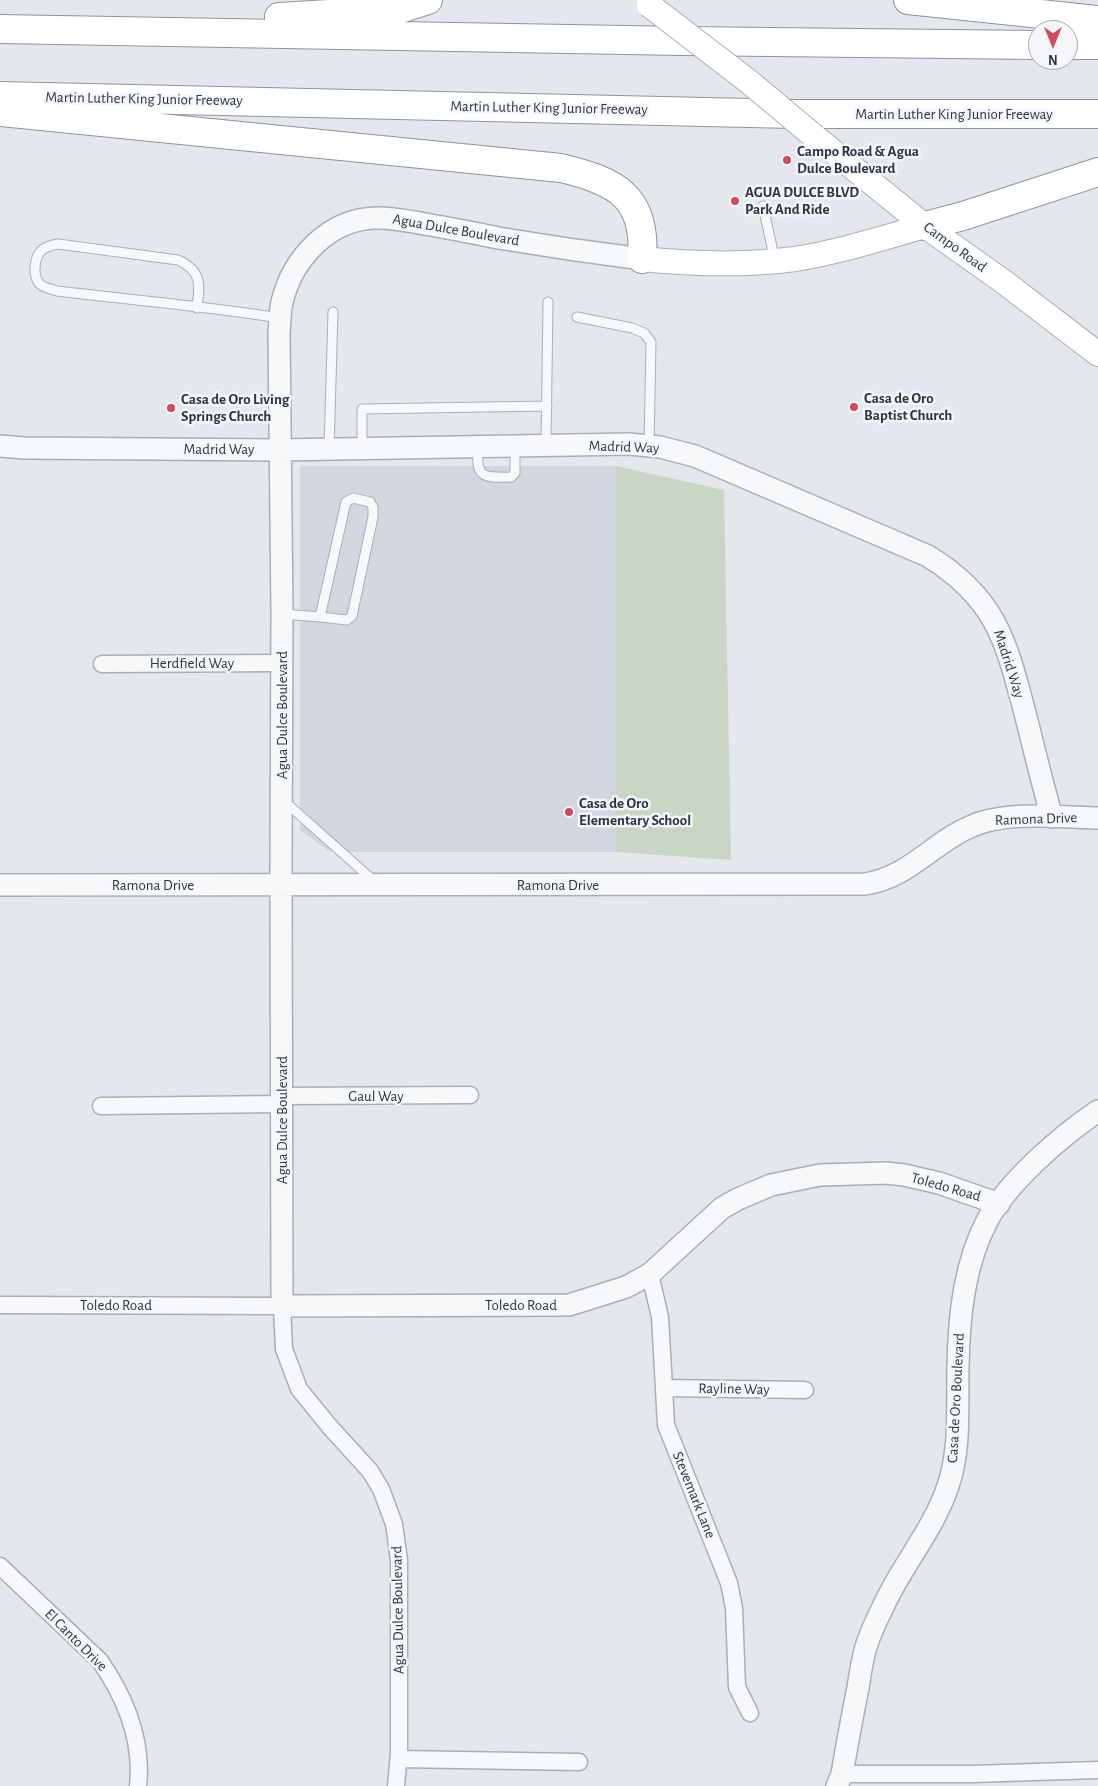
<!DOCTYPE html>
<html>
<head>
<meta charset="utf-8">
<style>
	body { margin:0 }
	#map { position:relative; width:1098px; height:1786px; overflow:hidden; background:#e4e7ec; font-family:"Alegreya Sans",sans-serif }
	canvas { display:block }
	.north { position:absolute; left:1028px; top:20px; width:50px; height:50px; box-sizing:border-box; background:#f4f6f9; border:1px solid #a4a8b1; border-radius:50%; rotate:180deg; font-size:14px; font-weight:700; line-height:20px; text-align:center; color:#2b3445 }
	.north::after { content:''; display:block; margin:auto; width:18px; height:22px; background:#d1495b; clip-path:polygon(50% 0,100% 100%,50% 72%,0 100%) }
</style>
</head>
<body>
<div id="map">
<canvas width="1098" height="1786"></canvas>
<div class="north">N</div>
</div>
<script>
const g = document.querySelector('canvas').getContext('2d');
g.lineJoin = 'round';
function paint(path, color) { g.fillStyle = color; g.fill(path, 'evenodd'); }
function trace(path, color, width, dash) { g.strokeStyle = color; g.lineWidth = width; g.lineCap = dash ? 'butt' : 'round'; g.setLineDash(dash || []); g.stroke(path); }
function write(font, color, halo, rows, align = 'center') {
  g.font = font + ' "Alegreya Sans",sans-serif'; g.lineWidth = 5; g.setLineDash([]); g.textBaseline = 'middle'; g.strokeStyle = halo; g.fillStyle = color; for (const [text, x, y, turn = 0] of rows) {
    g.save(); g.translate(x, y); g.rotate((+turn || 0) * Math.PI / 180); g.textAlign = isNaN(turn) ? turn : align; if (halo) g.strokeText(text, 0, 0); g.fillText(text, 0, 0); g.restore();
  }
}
paint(new Path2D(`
	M300,466H616V852H330L300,830Z`), '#d2d6de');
paint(new Path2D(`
	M616,466L724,490L731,860L616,852Z`), '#c9d6c5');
const service = new Path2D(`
	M763,206L775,261
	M197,308C200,284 202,271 178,260L58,244C52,245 44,247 40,252C34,260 33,276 39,283C43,288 51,289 57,291C131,300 206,306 280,318
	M577,317L632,328L644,333L651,342L649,446
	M546,446L548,302
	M478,447C476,477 481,478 511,477L515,473V446
	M362,448V409L547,406
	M329,449L333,312
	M353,498L370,502L373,507V517L352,616L347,620L320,617L346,502Z
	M282,614L320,617
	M284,801L375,882`);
const minor = new Path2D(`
	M102,664L282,663
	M281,1096L470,1095
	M101,1106L282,1104
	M650,1274L660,1317L666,1425L729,1583L734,1608L737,1687L750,1713
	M0,1305L282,1306L284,1349L299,1389L330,1427L370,1471L381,1489L394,1524L399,1560V1753L396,1786
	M664,1388L805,1390
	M0,1566L100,1661C125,1697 143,1740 138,1786
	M399,1759L579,1762
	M842,1774H972L1098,1770`);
const tertiary = new Path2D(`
	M642,259C594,253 546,246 498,238C476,233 453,229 431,225C413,222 396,218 378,218C330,218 293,257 282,302C280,311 280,322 279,332L282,614L281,865L282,1306L569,1305L626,1287L650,1274L722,1208L738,1199L771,1185L820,1175L886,1173L904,1175L939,1183L999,1204
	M0,446L24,448L279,450L629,444L660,447L695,456L928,556C996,598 1006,641 1025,713C1034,748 1042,783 1052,817
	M0,885L865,884C910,877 933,842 972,826C1006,811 1061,817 1098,818
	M837,1786L842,1774C847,1745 852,1717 858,1688C860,1675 862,1660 866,1647C870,1634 876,1621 882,1609C901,1566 933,1531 948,1486C961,1449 957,1405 958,1366C959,1316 964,1264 988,1219C1010,1180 1061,1136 1098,1111`);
const secondary = new Path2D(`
	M815,137L925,226L1004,282L1098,354
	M642,259C693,264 744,266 795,259C839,252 882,238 925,226`);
const motorway = new Path2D(`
	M908,0L1098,20
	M279,17L397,10L428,0
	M0,29L682,41L1038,45
	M1068,45H1098
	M0,96L794,114H1098
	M0,112L561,168C616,181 647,197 642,259
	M925,226L963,216L1098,172`);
trace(service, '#a9aeb7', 11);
trace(minor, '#a9aeb7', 19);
trace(tertiary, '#a9aeb7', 24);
trace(secondary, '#a9aeb7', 26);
trace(motorway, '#8b94a3', 30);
trace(service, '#f7f8fa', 9);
trace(minor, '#f7f8fa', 16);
trace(tertiary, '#f7f8fa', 21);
trace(secondary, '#fff', 24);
trace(motorway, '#fff', 28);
const secondaryBridge = new Path2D(`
	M649,5L748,81L815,137`);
trace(secondaryBridge, '#a9aeb7', 26, []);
trace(secondaryBridge, '#fff', 24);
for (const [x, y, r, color] of [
	[787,160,5,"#d1495b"],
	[735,201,5,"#d1495b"],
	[854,407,5,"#d1495b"],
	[171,408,5,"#d1495b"],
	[569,812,5,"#d1495b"]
]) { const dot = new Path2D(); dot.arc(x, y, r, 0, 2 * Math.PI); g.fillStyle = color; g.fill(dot); trace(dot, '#f4f6f9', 2); }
write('15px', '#2b3445', '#f4f6f9', [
	["Martin Luther King Junior Freeway",144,99,1],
	["Martin Luther King Junior Freeway",549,108,1],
	["Martin Luther King Junior Freeway",954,114],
	["Agua Dulce Boulevard",456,230,10],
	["Campo Road",955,247,36],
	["Madrid Way",624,447,2],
	["Madrid Way",219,449],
	["Herdfield Way",192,663],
	["Madrid Way",1009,664,72],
	["Agua Dulce Boulevard",282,715,-90],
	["Ramona Drive",1036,819,-2],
	["Ramona Drive",153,885],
	["Ramona Drive",558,885],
	["Gaul Way",376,1096],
	["Agua Dulce Boulevard",282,1120,-90],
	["Toledo Road",946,1187,16],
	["Toledo Road",116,1305],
	["Toledo Road",521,1305],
	["Rayline Way",734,1389,1],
	["Casa de Oro Boulevard",956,1398,-87],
	["Stevemark Lane",694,1495,68],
	["Agua Dulce Boulevard",398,1610,-91],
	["El Canto Drive",76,1640,45]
]);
write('bold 15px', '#2b3445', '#f4f6f9', [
	["Campo Road & Agua",797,151],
	["Dulce Boulevard",797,168],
	["AGUA DULCE BLVD",745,192],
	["Park And Ride",745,209],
	["Casa de Oro",864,398],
	["Baptist Church",864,415],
	["Casa de Oro Living",181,399],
	["Springs Church",181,416],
	["Casa de Oro",579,803],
	["Elementary School",579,820]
], 'left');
</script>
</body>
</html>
